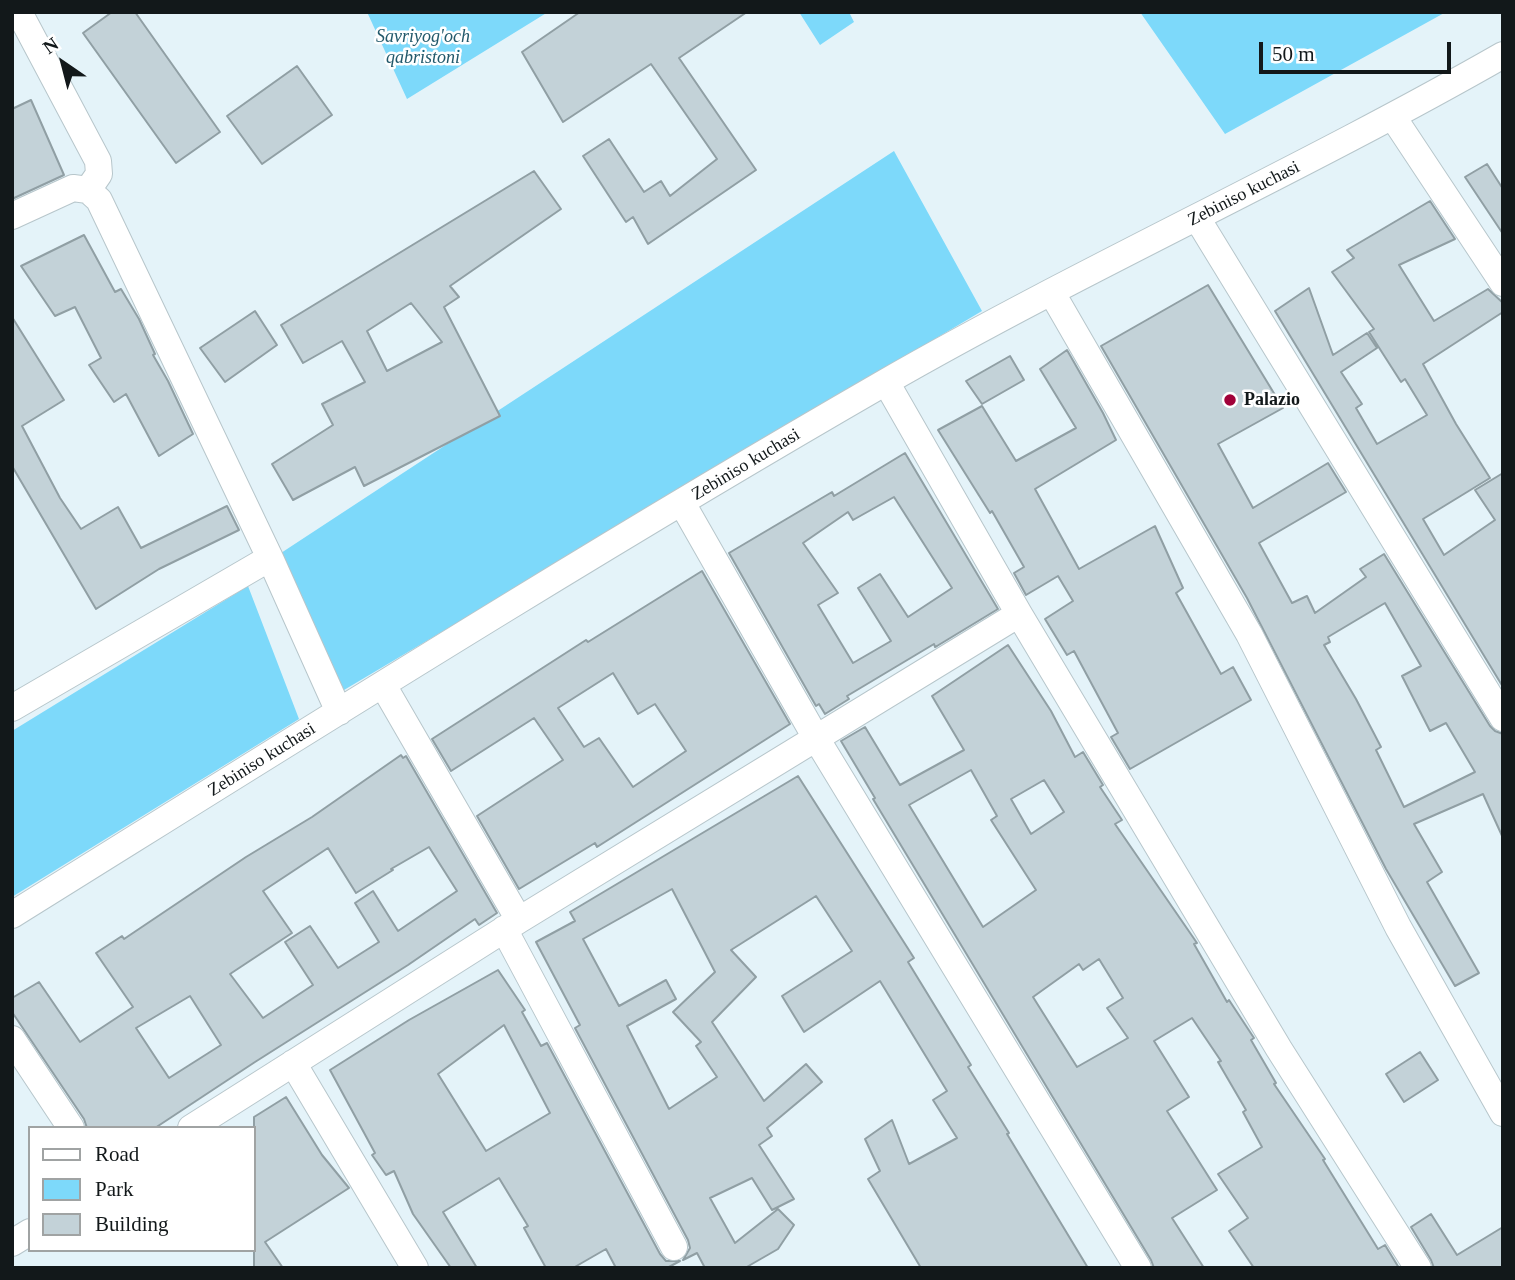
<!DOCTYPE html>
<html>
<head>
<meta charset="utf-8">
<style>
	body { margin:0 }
	#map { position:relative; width:1515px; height:1280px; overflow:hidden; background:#e4f3f9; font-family:Georgia,serif }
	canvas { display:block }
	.frame { position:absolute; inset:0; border:14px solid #12181a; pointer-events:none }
	.legend { position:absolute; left:28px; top:1126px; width:228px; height:126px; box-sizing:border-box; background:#fff; border:2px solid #a0a3a3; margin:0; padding:9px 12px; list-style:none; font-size:21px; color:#12181a }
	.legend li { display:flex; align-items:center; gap:14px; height:35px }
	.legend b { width:35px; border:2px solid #a0a3a3 }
	.north { position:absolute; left:28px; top:28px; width:70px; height:70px; -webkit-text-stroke:5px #fff; paint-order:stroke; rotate:325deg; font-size:19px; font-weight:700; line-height:28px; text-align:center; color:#12181a }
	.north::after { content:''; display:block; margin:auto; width:24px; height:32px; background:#12181a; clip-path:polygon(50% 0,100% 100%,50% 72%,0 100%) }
	.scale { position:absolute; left:1259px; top:42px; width:192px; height:32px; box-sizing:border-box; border:4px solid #12181a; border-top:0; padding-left:9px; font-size:21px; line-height:24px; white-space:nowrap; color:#12181a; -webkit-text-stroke:5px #fff; paint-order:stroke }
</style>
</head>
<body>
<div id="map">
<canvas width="1515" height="1280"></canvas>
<div class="frame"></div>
<ul class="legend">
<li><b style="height:9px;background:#fff"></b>Road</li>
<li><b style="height:19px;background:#7dd9fa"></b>Park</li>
<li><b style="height:19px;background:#c3d2d8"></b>Building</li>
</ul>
<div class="north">N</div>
<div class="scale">50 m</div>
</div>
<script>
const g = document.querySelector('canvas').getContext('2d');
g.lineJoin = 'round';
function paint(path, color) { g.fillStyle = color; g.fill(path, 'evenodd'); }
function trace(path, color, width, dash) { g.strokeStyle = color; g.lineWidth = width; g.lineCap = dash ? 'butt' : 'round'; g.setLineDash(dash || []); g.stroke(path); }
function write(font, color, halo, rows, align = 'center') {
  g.font = font + ' Georgia,serif'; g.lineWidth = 5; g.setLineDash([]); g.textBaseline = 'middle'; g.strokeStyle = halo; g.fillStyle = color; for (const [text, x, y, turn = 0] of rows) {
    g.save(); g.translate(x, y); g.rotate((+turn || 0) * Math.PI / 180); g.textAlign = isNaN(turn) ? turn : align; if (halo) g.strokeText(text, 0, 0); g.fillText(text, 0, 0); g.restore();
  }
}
paint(new Path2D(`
	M367,12H548L407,99Z
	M799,12H849L854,22L820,45Z
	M1140,12H1446L1225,134Z
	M894,151L982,311L344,690L285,568L281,553Z
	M248,586L299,719L12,897V731Z`), '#7dd9fa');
const building = new Path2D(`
	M112,12H135L220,132L176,163L83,33Z
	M580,12H747L679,58L756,170L648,244L633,217L626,222L583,156L609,139L644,192L661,181L670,196L717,159L651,64L563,122L522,52Z
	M297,66L332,115L262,164L227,116Z
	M31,100L64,175L12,199V109Z
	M1487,164L1503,189V234L1465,177Z
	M534,171L561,209L450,286L459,297L444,307L500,416L364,486L355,467L293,500L272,464L333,425L322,404L365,382L342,341L303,363L281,325ZM411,303L442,342L387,371L367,331Z
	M1430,201L1455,239L1399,265L1434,321L1488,289L1503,303V312L1423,364L1456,424L1490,478L1423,519L1444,555L1495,520L1475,490L1503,473V687L1275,311L1309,288L1333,355L1367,333L1377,348L1341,372L1362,404L1356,408L1377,444L1427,415L1405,379L1401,382L1369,332L1374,329L1332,272L1354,258L1347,250Z
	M84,235L115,292L121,289L139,319L155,354L153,355L168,381L193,434L159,456L126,394L114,402L89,365L101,358L75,307L55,316L21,266Z
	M1208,285L1283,408L1218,444L1253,508L1328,463L1346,492L1259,543L1292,603L1307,596L1315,613L1366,577L1360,569L1384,554L1490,726L1495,731L1503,734V838L1483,794L1414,824L1442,872L1427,882L1479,973L1455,986L1386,869L1247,598L1101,346ZM1385,603L1421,666L1402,676L1430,731L1446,723L1475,772L1404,807L1376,750L1381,747L1356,699L1324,645L1330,642L1328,637Z
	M255,311L277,345L225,382L200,348Z
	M12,317L64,400L22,426L60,498L81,529L118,507L141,548L227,506L239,530L159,569L96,609L12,466Z
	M1067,350L1103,413L1116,440L1035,489L1079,569L1155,526L1183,588L1176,593L1221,674L1233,667L1251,700L1130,769L1111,737L1118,733L1074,651L1067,655L1045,619L1073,601L1058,576L1026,595L1014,573L1024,567L992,511L990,513L938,430L982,406L1016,461L1076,428L1040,369Z
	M1010,356L1024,380L982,404L966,381Z
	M905,453L998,609L937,646L935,647L934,644L847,696L849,699L825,714L819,704L816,706L729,553L832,492L834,496ZM894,497L952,588L908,617L880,574L858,588L891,641L853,663L818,605L838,593L803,543L848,512L853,520Z
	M702,571L790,724L597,847L595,843L519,889L477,816L563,760L534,718L451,771L432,739L586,640L588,642ZM613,673L638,714L655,704L686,751L633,787L599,738L584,747L558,708Z
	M1008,645L1051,711L1075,757L1083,752L1103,785L1100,787L1122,820L1115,824L1197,943L1194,944L1227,1002L1229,1000L1254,1038L1251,1040L1276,1083L1274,1084L1325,1159L1323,1160L1378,1249L1385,1245L1399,1268H1254L1229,1231L1248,1218L1218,1174L1262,1147L1243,1112L1246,1110L1218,1062L1221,1061L1192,1018L1154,1041L1189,1097L1167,1111L1217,1190L1172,1218L1204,1268H1154L1151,1260L873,799L875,798L841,741L865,727L900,785L964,750L932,696ZM971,770L997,816L991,820L1036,890L983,927L909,805ZM1044,780L1064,812L1031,834L1011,799ZM1099,959L1123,998L1107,1008L1128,1038L1077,1067L1033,997L1079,964L1083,970Z
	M401,755L403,758L406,756L497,913L479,925L475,919L408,965L255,1062L155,1128H87L84,1119L12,1012V998L39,982L80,1042L133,1007L96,953L122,936L124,939L246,857L312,817ZM429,847L457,891L398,931L373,891L355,903L379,942L338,968L310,926L285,942L313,985L263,1018L230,974L292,933L263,891L328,848L356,893L393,870L391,869ZM190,996L221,1045L169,1078L136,1028Z
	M798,776L914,958L908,962L971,1065L968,1067L1009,1133L1007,1134L1088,1268H921L868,1179L880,1171L865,1139L892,1120L909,1164L957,1138L933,1100L947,1091L880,981L804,1032L782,996L852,951L816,896L731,950L756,977L712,1022L764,1101L806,1064L822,1082L767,1128L772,1136L759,1145L794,1199L772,1210L752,1178L710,1198L735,1243L778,1209L794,1225L778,1249L745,1268H705L697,1253L683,1260L690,1248L688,1240L575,1028L580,1025L536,942L575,921L570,912ZM672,889L715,972L673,1012L701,1042L696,1046L717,1077L669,1109L627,1026L676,999L666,980L619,1006L583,939Z
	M498,970L525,1010L522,1012L541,1046L547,1043L660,1254L666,1261H680L667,1268H616L606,1249L573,1268H546L524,1228L528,1226L499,1178L443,1212L477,1268H451L413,1214L394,1171L386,1175L372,1155L375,1153L330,1070L409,1020ZM504,1025L550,1113L486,1151L438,1074Z
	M1420,1052L1438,1080L1404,1102L1386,1074Z
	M286,1097L322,1155L349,1188L265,1242L283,1268H254V1117Z
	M1431,1214L1457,1255L1503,1227V1268H1434L1431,1260L1411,1227Z`);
paint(building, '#c3d2d8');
trace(building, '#909fa4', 2);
const minor = new Path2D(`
	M19,12L98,161L99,174L88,190
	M1393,117L1503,283
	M12,216L73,188L88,190L99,200L270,558L339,712
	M1197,218L1503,718
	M1052,293L1249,634L1398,927L1503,1113
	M886,382L1019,614L1279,1049L1418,1268
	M682,503L816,738L1138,1268
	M383,685L519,920
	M12,708L270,558
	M12,915C301,735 589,553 884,383C1086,267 1300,171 1503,55
	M504,929L674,1247
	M12,1039L71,1128
	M293,1063L415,1268
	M191,1128L519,920L1019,614
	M12,1243L30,1232`);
trace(minor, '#b7c6cb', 28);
trace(minor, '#fff', 26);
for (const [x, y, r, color] of [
	[1230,400,7,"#a10139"]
]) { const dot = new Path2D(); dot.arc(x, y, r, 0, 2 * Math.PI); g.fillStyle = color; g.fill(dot); trace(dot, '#fff', 2.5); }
write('italic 18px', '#22596b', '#fff', [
	["Savriyog'och",423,37],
	["qabristoni",423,58]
]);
write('18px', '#12181a', '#fff', [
	["Zebiniso kuchasi",1244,194,-27],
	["Zebiniso kuchasi",746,465,-31],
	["Zebiniso kuchasi",262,760,-32]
]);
write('bold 18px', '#12181a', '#fff', [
	["Palazio",1244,400]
], 'left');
</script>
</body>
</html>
